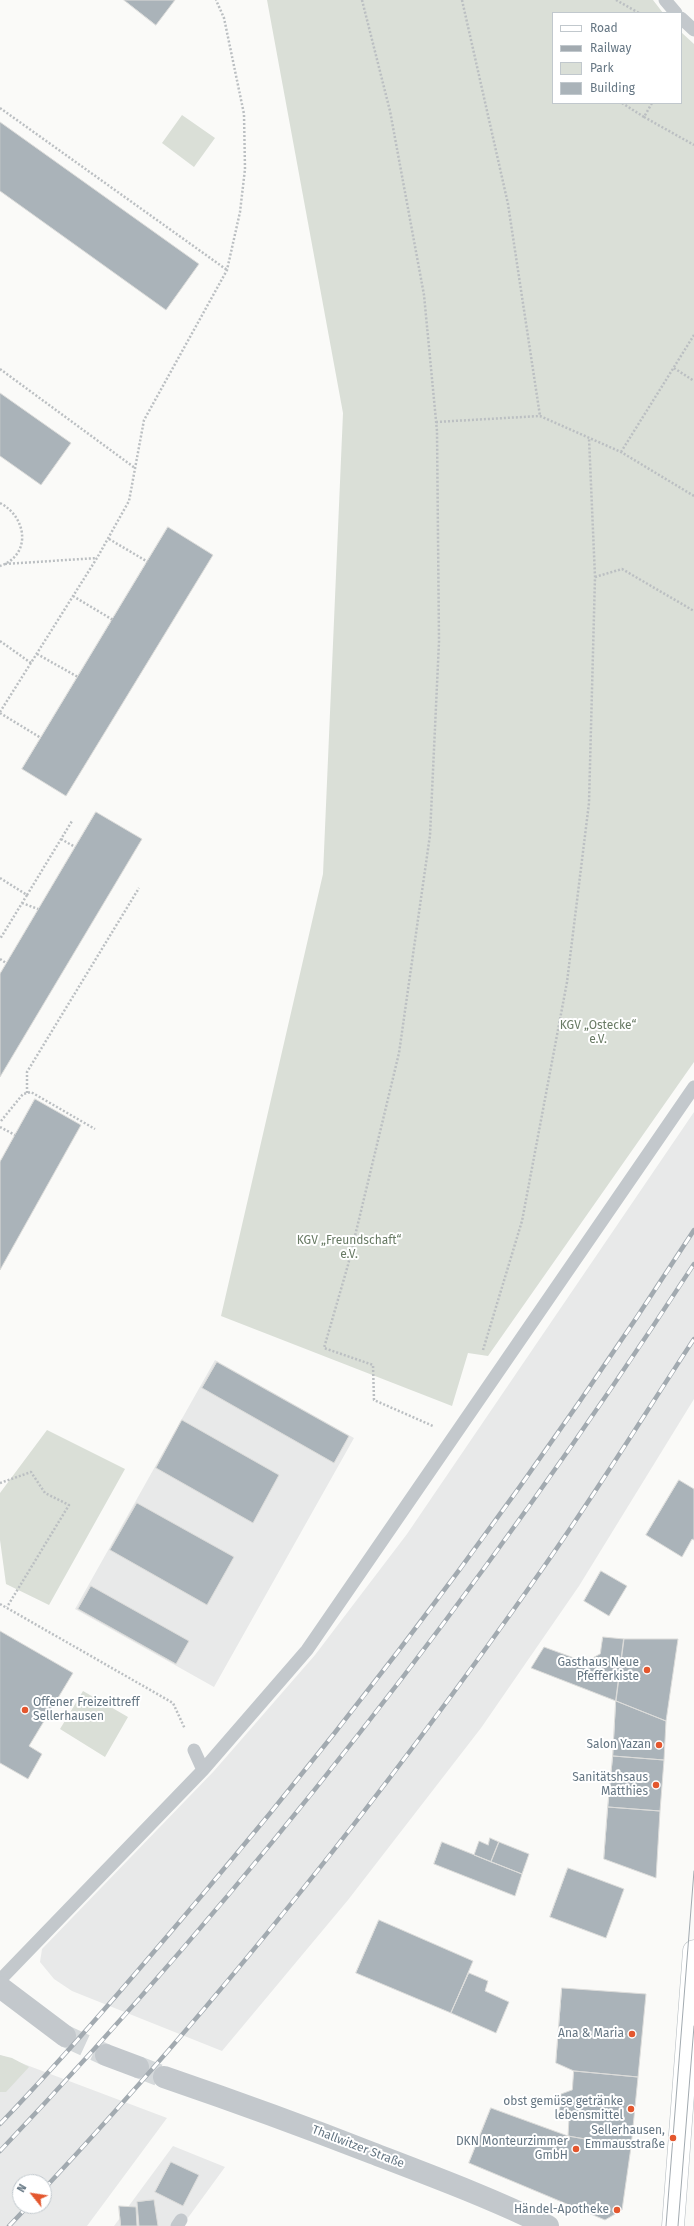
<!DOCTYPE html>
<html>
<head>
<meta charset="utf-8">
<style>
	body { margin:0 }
	#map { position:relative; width:694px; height:2226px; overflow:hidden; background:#fafaf8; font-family:"Fira Sans",sans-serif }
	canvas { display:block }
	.legend { position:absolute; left:552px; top:12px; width:130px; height:92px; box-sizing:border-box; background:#fff; border:1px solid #c1c8cd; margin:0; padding:5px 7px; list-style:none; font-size:12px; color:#657683 }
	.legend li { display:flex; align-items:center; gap:8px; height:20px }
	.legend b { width:20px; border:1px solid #c1c8cd }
	.north { position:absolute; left:12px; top:2174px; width:40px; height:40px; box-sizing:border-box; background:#fff; border:1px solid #c1c8cd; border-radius:50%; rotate:300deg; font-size:11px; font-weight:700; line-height:16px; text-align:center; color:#657683 }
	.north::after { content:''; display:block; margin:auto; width:14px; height:18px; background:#e4572e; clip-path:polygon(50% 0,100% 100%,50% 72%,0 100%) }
</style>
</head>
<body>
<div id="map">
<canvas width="694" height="2226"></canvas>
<ul class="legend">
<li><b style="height:5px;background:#fff"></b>Road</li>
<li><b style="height:5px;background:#a2aab0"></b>Railway</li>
<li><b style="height:11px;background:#dadfd7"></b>Park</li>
<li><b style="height:11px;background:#aab3b9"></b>Building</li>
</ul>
<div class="north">N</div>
</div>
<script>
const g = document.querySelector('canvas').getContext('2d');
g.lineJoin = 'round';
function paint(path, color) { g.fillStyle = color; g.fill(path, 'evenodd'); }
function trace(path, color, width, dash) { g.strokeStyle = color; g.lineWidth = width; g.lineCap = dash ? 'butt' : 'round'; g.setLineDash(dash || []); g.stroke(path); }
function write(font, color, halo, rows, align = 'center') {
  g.font = font + ' "Fira Sans",sans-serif'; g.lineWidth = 4; g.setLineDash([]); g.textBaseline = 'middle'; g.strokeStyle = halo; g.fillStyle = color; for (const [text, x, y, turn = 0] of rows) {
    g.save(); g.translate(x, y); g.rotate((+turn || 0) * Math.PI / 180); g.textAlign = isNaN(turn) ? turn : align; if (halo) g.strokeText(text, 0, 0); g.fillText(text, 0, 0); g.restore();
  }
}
paint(new Path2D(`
	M694,1112V1399L579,1586L481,1728L348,1900L222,2051L72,1991L54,1979L40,1962L42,1949L214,1771L315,1655L407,1534Z
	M215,1360L354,1438L214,1687L75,1609Z
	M0,2055L167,2118L87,2226H0ZM20,2182H44V2206H20Z
	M173,2146L225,2167L182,2226H114Z`), '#e8e9e9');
paint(new Path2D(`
	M267,0H653L663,13H553V103H681V32L694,44V1062L488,1356L468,1353L452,1406L221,1316L323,874L343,413Z
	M182,115L215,138L194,167L162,143Z
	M47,1430L125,1469L49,1605L6,1584L0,1540V1493Z
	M83,1691L128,1717L105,1757L60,1729Z
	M0,2055L12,2058L29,2067L6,2092H0Z`), '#dadfd7');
const building = new Path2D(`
	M124,0H175L156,25Z
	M0,122L199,264L166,310L0,191Z
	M0,393L71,443L41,485L0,456Z
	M168,527L213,555L66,796L22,769Z
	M96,812L142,839L0,1077V974Z
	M35,1099L81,1125L0,1270V1162Z
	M217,1362L349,1436L334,1463L202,1388Z
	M182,1420L279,1475L253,1523L156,1468Z
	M679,1480L694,1489V1540L692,1539L682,1557L646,1535Z
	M137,1503L234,1557L207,1605L110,1550Z
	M601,1571L627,1586L609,1616L584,1601Z
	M91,1586L189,1641L176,1664L78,1609Z
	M0,1631L73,1673L29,1746L42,1754L28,1779L0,1763Z
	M603,1637L624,1639L616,1701L531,1668L544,1647L585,1662L600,1654Z
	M624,1639H678L666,1721L616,1701Z
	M616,1701L666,1721L664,1760L613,1756Z
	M613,1756L664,1760L660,1811L608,1807Z
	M608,1807L660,1811L656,1878L604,1859Z
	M490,1838L499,1842L491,1862L474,1855L479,1841L488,1845Z
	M442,1842L522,1874L515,1896L434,1864Z
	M499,1842L529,1854L522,1874L491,1862Z
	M568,1868L624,1889L606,1938L550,1917Z
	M379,1920L473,1961L451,2013L356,1973Z
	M469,1973L488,1981L485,1991L509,2002L496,2033L451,2013Z
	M562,1988L646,1994L638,2077L574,2071L556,2063Z
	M574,2071L638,2077L631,2147L568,2136L569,2119L559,2116L561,2094L572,2090Z
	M491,2108L568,2136L631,2147L622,2210L605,2220L469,2163Z
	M171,2162L199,2175L183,2206L155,2192Z
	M154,2200L158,2226H139L137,2202Z
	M119,2206L136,2207L137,2226H121Z`);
paint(building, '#aab3b9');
trace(building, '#dcdcda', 1);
trace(new Path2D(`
	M65,2036L106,2055
	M138,2067L164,2077`), '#d5d9db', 22, [22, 11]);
const secondary = new Path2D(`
	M673,2226L694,1951`);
trace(secondary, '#b3babf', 23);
trace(new Path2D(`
	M362,0L390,111L424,295L437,431L439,642L430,835L399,1053L348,1265L324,1348L373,1365L374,1400L433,1426
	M462,0L508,204L540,416
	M616,0L639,13
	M622,103L644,117L652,103
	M0,108L227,270
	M644,117L694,145
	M674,368L694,381
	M0,369L135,468
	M436,422L540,416L621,452L694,496
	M621,452L694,335
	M0,503C27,517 32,555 0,566
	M109,539L148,562
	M5,564L97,558
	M595,577L622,569L694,611
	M73,596L113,620
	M0,641L31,663
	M37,654L78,677
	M0,712L97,558L129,501L144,420L227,270L240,212L245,169L244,114L224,18L216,0
	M0,713L41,738
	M61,839L75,847
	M0,878L27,895L0,939
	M27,895L72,821
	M22,903L38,909
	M0,959L6,963
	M27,1093V1072L139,888
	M1,1121L23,1094L31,1092L95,1129
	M0,1127L15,1135
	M483,1350L522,1221L567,982L589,803L595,577L589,438
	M0,1483L31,1472L45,1493L69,1505L7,1607
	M0,1604L173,1703L185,1729`), '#bbbfc2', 2.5, [2, 2]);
trace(new Path2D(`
	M665,0L676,13
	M681,18L694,30
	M194,1750L203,1770
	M0,1980L203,1770L307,1650L694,1087
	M177,2226L181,2220`), '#c3c8cc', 13);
trace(new Path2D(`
	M0,1987L65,2036
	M106,2055L138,2067
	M164,2077C234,2101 303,2126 372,2153C432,2176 491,2198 548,2226`), '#c3c8cc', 22);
trace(secondary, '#fff', 22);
trace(new Path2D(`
	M666,2226L694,1871
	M678,2226L694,2026`), '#a2aab0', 1);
const rail = new Path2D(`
	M0,2124C71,2050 137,1972 203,1894C382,1682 544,1463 694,1230
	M0,2151C258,1879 489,1579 694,1264
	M44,2189C225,1995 391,1785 543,1568C596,1493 644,1415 694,1339
	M9,2226L28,2206`);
trace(rail, '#a2aab0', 4.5);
trace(rail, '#fff', 3, [9]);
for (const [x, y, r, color] of [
	[647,1670,4,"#e4572e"],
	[25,1710,4,"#e4572e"],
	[659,1745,4,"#e4572e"],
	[656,1785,4,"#e4572e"],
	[632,2034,4,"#e4572e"],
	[631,2109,4,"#e4572e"],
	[673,2138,4,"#e4572e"],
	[576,2149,4,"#e4572e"],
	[617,2210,4,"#e4572e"]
]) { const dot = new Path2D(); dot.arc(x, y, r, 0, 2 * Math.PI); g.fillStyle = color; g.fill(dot); trace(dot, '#fff', 1.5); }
write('12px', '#687a64', '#fff', [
	["KGV „Ostecke“",598,1026],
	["e.V.",598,1040],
	["KGV „Freundschaft“",349,1241],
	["e.V.",349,1255]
]);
write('12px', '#657683', '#fff', [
	["Gasthaus Neue",639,1663],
	["Pfefferkiste",639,1677],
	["Offener Freizeittreff",33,1703,"left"],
	["Sellerhausen",33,1717,"left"],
	["Salon Yazan",651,1745],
	["Sanitätshsaus",648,1778],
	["Matthies",648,1792],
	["Ana & Maria",624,2034],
	["obst gemüse getränke",623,2102],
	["lebensmittel",623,2116],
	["Sellerhausen,",665,2131],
	["Emmausstraße",665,2145],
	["DKN Monteurzimmer",568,2142],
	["GmbH",568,2156],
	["Händel-Apotheke",609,2210]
], 'right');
write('12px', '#657683', '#fff', [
	["Thallwitzer Straße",358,2147,21]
]);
</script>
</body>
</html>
